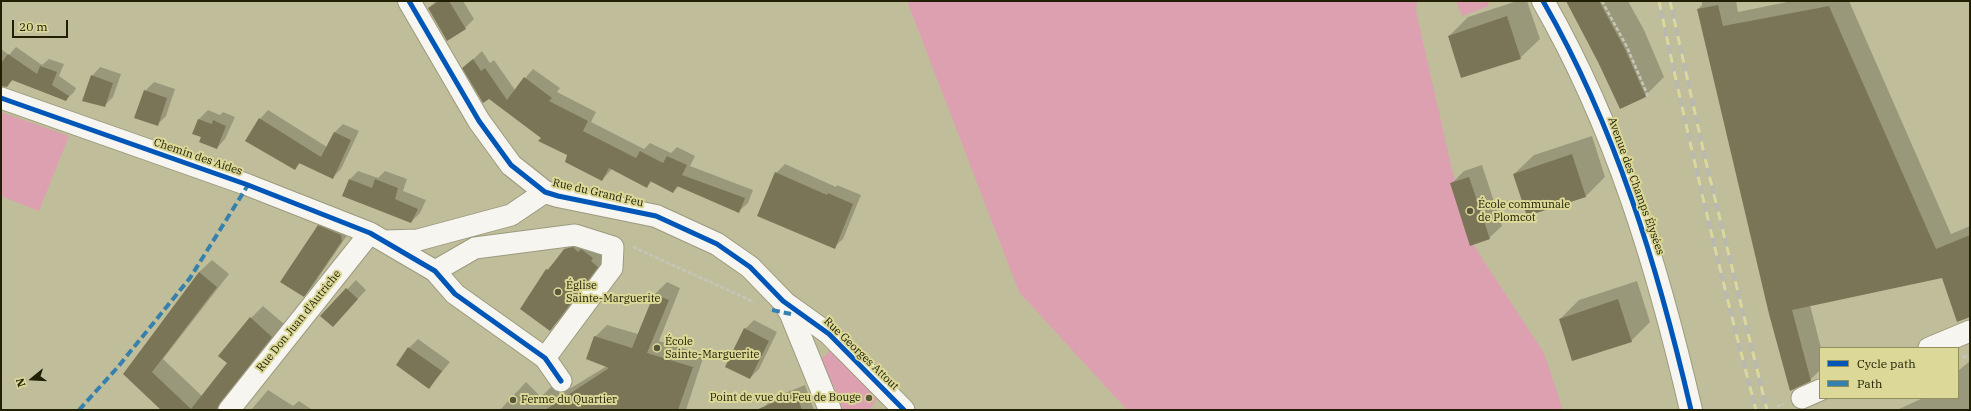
<!DOCTYPE html>
<html>
<head>
<meta charset="utf-8">
<style>
	body { margin:0 }
	#map { position:relative; width:1971px; height:411px; overflow:hidden; background:#c0be9a; font-family:"IBM Plex Serif",serif }
	canvas { display:block }
	.frame { position:absolute; inset:0; border:2px solid #212005; pointer-events:none }
	.legend { position:absolute; left:1819px; top:347px; width:140px; height:52px; box-sizing:border-box; background:#dcd998; border:1px solid #918f5d; margin:0; padding:5px 7px; list-style:none; font-size:12px; color:#212005 }
	.legend li { display:flex; align-items:center; gap:8px; height:20px }
	.legend b { width:20px; border:1px solid #918f5d }
	.north { position:absolute; left:12px; top:359px; width:40px; height:40px; -webkit-text-stroke:3px #dcd998; paint-order:stroke; rotate:252deg; font-size:11px; font-weight:700; line-height:16px; text-align:center; color:#212005 }
	.north::after { content:''; display:block; margin:auto; width:14px; height:18px; background:#212005; clip-path:polygon(50% 0,100% 100%,50% 72%,0 100%) }
	.scale { position:absolute; left:12px; top:20px; width:56px; height:18px; box-sizing:border-box; border:2px solid #212005; border-top:0; padding-left:5px; font-size:12px; line-height:14px; white-space:nowrap; color:#212005; -webkit-text-stroke:3px #dcd998; paint-order:stroke }
</style>
</head>
<body>
<div id="map">
<canvas width="1971" height="411"></canvas>
<div class="frame"></div>
<ul class="legend">
<li><b style="height:5px;background:#0057b8"></b>Cycle path</li>
<li><b style="height:5px;background:#3680ad"></b>Path</li>
</ul>
<div class="north">N</div>
<div class="scale">20 m</div>
</div>
<script>
const g = document.querySelector('canvas').getContext('2d');
g.lineJoin = 'round';
function paint(path, color) { g.fillStyle = color; g.fill(path, 'evenodd'); }
function trace(path, color, width, dash) { g.strokeStyle = color; g.lineWidth = width; g.lineCap = dash ? 'butt' : 'round'; g.setLineDash(dash || []); g.stroke(path); }
function write(font, color, halo, rows, align = 'center') {
  g.font = font + ' "IBM Plex Serif",serif'; g.lineWidth = 4; g.setLineDash([]); g.textBaseline = 'middle'; g.strokeStyle = halo; g.fillStyle = color; for (const [text, x, y, turn = 0] of rows) {
    g.save(); g.translate(x, y); g.rotate((+turn || 0) * Math.PI / 180); g.textAlign = isNaN(turn) ? turn : align; if (halo) g.strokeText(text, 0, 0); g.fillText(text, 0, 0); g.restore();
  }
}
paint(new Path2D(`
	M907,1H1417L1416,11L1467,235L1544,353L1563,410H1127L1019,292Z
	M1456,1H1488L1489,6L1462,16Z
	M1,112L69,136L39,211L1,196Z
	M830,351L877,399L869,410H843L834,387L819,361Z`), '#dca0b1');
paint(new Path2D(`
	M436,1H463L474,19L465,28L429,8Z
	M1517,1H1527L1540,39L1520,58L1449,36L1468,17Z
	M1566,1H1628L1644,30L1664,77L1645,96L1599,62Z
	M1702,1H1736L1738,12L1792,1H1849L1951,234L1970,226V316L1943,276L1810,305L1821,348L1820,370L1810,380L1698,9L1702,5Z
	M16,47L42,65L49,59L64,64L59,76L76,88L74,92L66,100L13,80L8,84L1,79V49L9,55Z
	M482,51L490,63L494,60L515,90L533,69L560,88L557,92L596,112L591,122L644,149L650,143L671,153L677,147L695,156L690,166L753,190L748,203L739,211L679,186L673,192L652,181L647,187L612,169L602,180L568,155L464,68Z
	M100,67L121,74L113,97L104,106L92,76Z
	M154,82L175,89L166,116L157,125L145,91Z
	M208,110L220,115L223,112L235,117L225,139L217,148L202,137L193,133L199,119Z
	M268,110L327,147L335,132L343,124L359,131L341,169L332,178L300,163L295,169L260,119Z
	M1592,136L1605,177L1586,196L1528,215L1514,174L1534,155Z
	M785,164L836,187L837,185L861,195L843,239L834,247L776,173Z
	M1482,165L1502,226L1489,238L1451,184L1464,171Z
	M358,171L378,178L385,171L407,179L403,191L426,200L420,213L411,222L350,179Z
	M328,217L350,231L312,287L304,296L319,226Z
	M581,233L613,251L565,314L550,330L547,270Z
	M212,260L229,274L163,359L202,396L228,363L251,318L263,306L284,324L232,389L221,404L223,410H162L124,374L199,272Z
	M356,280L366,290L341,317L322,316Z
	M1637,281L1650,322L1631,341L1560,319L1579,300Z
	M667,282L680,288L659,341L704,355L686,410H500L526,382L541,397L552,386L561,394L607,366L595,337L607,325L638,334L655,294Z
	M754,320L777,332L759,369L750,378L745,329Z
	M418,339L450,362L429,388L409,348Z
	M1970,361V410H1897L1923,398H1958V371Z
	M805,385L814,410H765L764,407L773,398Z
	M268,390L293,406L299,401L311,409L251,410Z`), '#0003');
paint(new Path2D(`
	M439,1H449L466,29L447,41L428,8Z
	M1566,1H1599L1625,49L1646,97L1620,109L1598,62Z
	M1718,5L1723,26L1829,6L1936,249L1970,235V317L1957,322L1942,278L1792,310L1811,381L1790,391L1769,314L1697,9Z
	M1507,16L1521,59L1461,78L1448,36Z
	M8,54L37,74L40,66L57,72L52,85L69,96L66,101L12,80L7,87L1,86V63Z
	M473,59L481,71L485,68L507,100L524,77L552,98L549,101L588,121L583,131L636,158L640,151L663,163L667,156L687,165L682,175L745,198L739,213L677,186L673,193L650,181L647,188L609,168L602,181L565,162L567,155L538,141L541,138L489,99L483,103L462,68Z
	M91,75L113,83L105,107L82,101Z
	M144,90L167,98L158,126L134,118Z
	M259,118L321,157L334,132L351,140L333,179L299,163L295,170L245,141Z
	M198,119L212,124L213,120L226,126L217,149L199,142L201,137L192,134Z
	M1572,154L1586,197L1527,216L1513,174Z
	M775,172L827,195L828,193L853,204L835,249L757,216Z
	M1469,177L1490,239L1470,246L1450,183Z
	M349,179L372,188L375,179L398,188L395,199L418,209L411,223L342,196Z
	M318,225L341,235L342,241L304,297L280,282Z
	M573,247L578,252L581,249L593,258L591,261L598,267L550,331L520,309L546,269L548,270L564,249Z
	M199,272L217,287L152,372L191,409L227,363L218,356L250,317L272,337L220,403L216,410H161L123,374Z
	M346,288L358,299L333,327L320,316Z
	M654,294L669,300L647,353L693,367L678,410H545L609,368L586,359L594,336L632,348Z
	M1618,299L1632,342L1572,361L1559,319Z
	M744,328L769,341L750,379L725,367Z
	M408,347L442,371L429,389L396,365Z
	M796,393L802,410H756Z`), '#7b7557');
const street = new Path2D(`
	M1,98L248,185L370,233L435,271L455,294L545,358L561,381
	M386,241L418,240L511,215L545,192
	M435,271L475,248L575,235L613,247L612,268L545,358
	M783,301L829,334L904,410
	M1929,348L1970,331
	M1802,398L1820,390
	M229,410L370,233`);
const secondary = new Path2D(`
	M409,1L479,121L511,165L545,192L558,196L656,216L717,244L750,267L783,301L791,314L830,410
	M1543,1C1616,128 1658,268 1691,410`);
trace(street, '#9c9a7e', 23);
trace(secondary, '#9c9a7e', 24);
trace(new Path2D(`
	M1602,1L1627,47L1648,96
	M633,247L754,302
	M1963,356L1970,359
	M1777,406L1784,404`), '#c5c5ba', 2.5, [4, 2]);
trace(street, '#f6f5f0', 21);
trace(secondary, '#f6f5f0', 22);
const rail = new Path2D(`
	M1659,1C1688,138 1720,274 1756,410
	M1670,1L1705,158L1767,410`);
trace(rail, '#b9b9ae', 4.5);
trace(rail, '#dcd998', 3, [9]);
trace(new Path2D(`
	M772,310L791,314
	M79,410L117,368L190,278L248,185`), '#3680ad', 4, [8, 4]);
trace(new Path2D(`
	M409,1L479,121L511,165L545,192L558,196L656,216L717,244L750,267L783,301L829,334L904,410
	M1543,1C1616,128 1658,268 1691,410
	M1,98L248,185L370,233L435,271L455,294L545,358L561,381`), '#0057b8', 5);
for (const [x, y, r, color] of [
	[1470,211,4,"#595739"],
	[558,292,4,"#595739"],
	[657,348,4,"#595739"],
	[869,398,4,"#595739"],
	[513,400,4,"#595739"]
]) { const dot = new Path2D(); dot.arc(x, y, r, 0, 2 * Math.PI); g.fillStyle = color; g.fill(dot); trace(dot, '#dcd998', 1.5); }
write('11px', '#212005', '#dcd998', [
	["Chemin des Aides",198,157,19],
	["Avenue des Champs Élysées",1636,186,70],
	["Rue du Grand Feu",598,193,13],
	["Rue Don Juan d'Autriche",299,321,-51],
	["Rue Georges Attout",861,354,44]
]);
write('11px', '#212005', '#dcd998', [
	["École communale",1478,205],
	["de Plomcot",1478,218],
	["Église",566,286],
	["Sainte-Marguerite",566,299],
	["École",665,342],
	["Sainte-Marguerite",665,355],
	["Point de vue du Feu de Bouge",861,398,"right"],
	["Ferme du Quartier",521,400]
], 'left');
</script>
</body>
</html>
